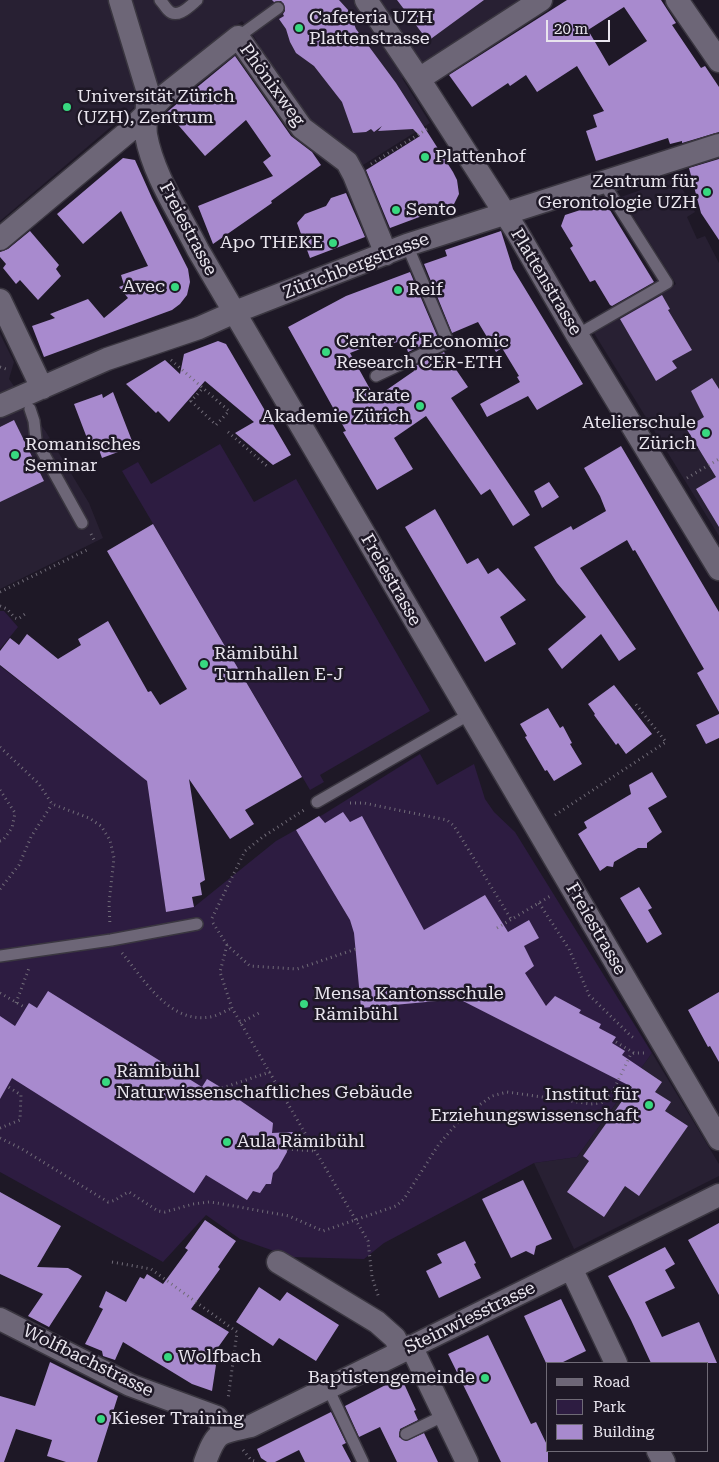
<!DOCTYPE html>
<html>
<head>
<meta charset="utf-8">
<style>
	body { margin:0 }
	#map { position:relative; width:719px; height:1462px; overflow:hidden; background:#1e1826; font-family:"Roboto Serif",serif }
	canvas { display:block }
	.legend { position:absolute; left:546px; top:1362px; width:162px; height:90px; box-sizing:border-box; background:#1e1826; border:1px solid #6f6a76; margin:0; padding:6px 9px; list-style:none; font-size:15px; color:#e9e5ee }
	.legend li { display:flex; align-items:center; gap:10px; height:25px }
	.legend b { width:25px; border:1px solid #6f6a76 }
	.scale { position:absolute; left:546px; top:20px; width:64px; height:22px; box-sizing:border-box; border:2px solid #e9e5ee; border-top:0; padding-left:6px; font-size:15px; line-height:18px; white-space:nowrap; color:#e9e5ee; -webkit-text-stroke:4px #1e1826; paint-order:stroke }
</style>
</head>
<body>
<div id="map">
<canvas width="719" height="1462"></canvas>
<ul class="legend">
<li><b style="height:6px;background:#6d6677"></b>Road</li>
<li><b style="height:14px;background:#2d1c41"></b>Park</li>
<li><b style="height:14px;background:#a88ace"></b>Building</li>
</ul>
<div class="scale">20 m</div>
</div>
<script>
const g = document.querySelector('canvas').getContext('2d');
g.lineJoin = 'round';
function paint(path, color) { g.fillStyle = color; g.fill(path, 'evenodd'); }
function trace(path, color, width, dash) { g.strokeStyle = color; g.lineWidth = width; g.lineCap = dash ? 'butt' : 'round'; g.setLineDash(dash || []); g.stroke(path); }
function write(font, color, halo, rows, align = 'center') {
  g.font = font + ' "Roboto Serif",serif'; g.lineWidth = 5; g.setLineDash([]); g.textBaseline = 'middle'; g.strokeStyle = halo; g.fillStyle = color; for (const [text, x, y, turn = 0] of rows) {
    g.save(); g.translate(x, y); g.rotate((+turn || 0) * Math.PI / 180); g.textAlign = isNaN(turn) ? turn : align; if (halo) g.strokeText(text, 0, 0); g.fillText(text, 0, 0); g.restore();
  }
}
paint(new Path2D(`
	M0,0H532L445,56L402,78L430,123L363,165L307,121L286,94L255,38L242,21L191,59L0,221Z
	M680,176L683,190L695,212L687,217L697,239L705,236L719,263V536L594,333L676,284L621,197Z
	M0,334L14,362L9,379L46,432L89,503L103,538L0,589Z
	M652,1053L719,1164V1176L574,1249L534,1163L577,1157Z`), '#282033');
paint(new Path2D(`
	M220,444L254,502L296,479L430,711L320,775L324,782L310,790L122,471L138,462L151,484Z
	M0,611H4L18,627L0,649Z
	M0,666L147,781L166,912L194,907L276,841L324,814L420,754L437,785L474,764L485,799L494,812L515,832L652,1053L577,1157L534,1163L384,1243L364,1259L291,1257L240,1239L206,1215L163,1262L0,1172Z`), '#2d1c41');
paint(new Path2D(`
	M272,0H339L349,11L356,29L396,83L453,172L457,180L459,194L454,204L390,228L366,170L420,136L413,129L378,131L382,126L374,132L371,129L366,132L353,133L342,102L314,66L296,53L290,42L286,29L279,19L284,16L283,14L285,11L284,4L281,1L274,2Z
	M397,0H484L428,41Z
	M567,0H661L676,23L672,25L701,68L705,66L719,87V132L682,143V141L670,144L668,138L596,161L586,131L597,127L593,115L604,111L577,66L537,92L526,75L510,86L508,83L472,107L449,75ZM624,7L647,41L609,66L588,30Z
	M235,56L291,136L312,152L321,165L271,201L272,203L213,244L198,206L273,176L263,162L271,156L246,120L205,156L167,112Z
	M123,158L135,160L152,198L188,269L190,282L187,295L180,304L172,310L44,357L32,326L55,318L50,314L88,299L104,318L128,298L119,287L124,285L121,275L148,266L121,211L83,244L57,214Z
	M719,159V240L701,213L689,168Z
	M346,193L365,237L310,258L297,223L305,214L326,206L331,198Z
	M605,202L654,282L612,306L610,305L595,280L590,282L570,248L573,246L561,226L565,215Z
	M30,231L59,265L56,269L61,276L38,300L20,280L16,284L3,268L6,264L0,257V252L8,249Z
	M501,231L513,269L583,384L537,410L528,396L487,417L480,404L520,382L517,377L519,376L502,348L496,352L478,322L452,333L424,264L447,256L445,250Z
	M410,272L438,338L408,352L404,340L394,343L391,337L350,353L375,398L414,371L413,367L444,352L468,387L451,398L530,515L513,526L490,489L481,495L426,416L394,438L413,469L377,490L343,432L346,431L288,327L346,296Z
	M662,295L670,309L668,310L692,350L672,361L677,368L656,381L620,319Z
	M218,341L226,344L291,455L273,465L235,433L254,422L205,381L169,422L158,411L156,413L126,384L165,360L180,374L184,354Z
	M712,378L719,389V527L696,489L716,477L686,428L704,417L691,391Z
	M113,392L134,446L102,458L97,444L90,446L74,404L102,394L103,398Z
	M14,420L44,481L0,502V427Z
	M621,446L719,612V712L697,673L704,669L635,550L633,551L627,540L580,568L636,649L619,661L601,634L562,669L548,649L586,617L557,583L534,547L571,526L573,530L606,511L600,496L584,468Z
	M549,482L559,497L542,508L534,491Z
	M435,509L467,564L478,558L488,574L498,568L526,600L500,617L516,644L485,662L405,527Z
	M153,524L302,777L245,810L254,824L230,839L189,779L205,880L200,883L202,895L192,897L194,907L166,912L147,781L0,665V651L10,638L19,645L27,634L58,659L81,645L78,639L108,621L148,692L151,691L160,705L187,689L107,551Z
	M614,685L652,734L626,754L618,743L616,745L594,715L595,714L588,704Z
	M548,708L560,728L563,726L572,743L570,744L582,764L554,781L547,770L545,771L525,737L527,736L520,724Z
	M719,714V738L706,744L696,725Z
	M652,772L667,797L648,808L662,832L647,843V848H638L614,862L613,867L607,866L600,871L578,834L587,828L584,822L631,794L629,785Z
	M343,812L350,822L362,816L424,930L485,895L508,932L529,920L539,938L524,946L534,966L525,973L546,1006L555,996L581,1010L579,1013L601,1024L599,1028L616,1037L612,1043L625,1051L622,1055L662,1082L655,1092L671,1102L665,1111L688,1126L639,1196L625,1186L604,1217L567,1192L589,1161L583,1156L632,1087L459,999L361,1008L354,933L350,920L296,830L319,816L325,823Z
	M639,887L652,908L648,910L662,934L647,943L620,898Z
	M48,991L202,1087L207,1079L222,1088L273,1123L272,1133L293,1132L286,1143L287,1152L278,1168L273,1173L271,1184H266L260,1193L253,1191L247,1200L206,1175L194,1193L12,1078L0,1099V1016L15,1026L29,1003L37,1008Z
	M719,992V1062L710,1046L708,1047L688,1010Z
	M523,1180L552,1239L536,1246L534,1255L526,1251L511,1258L482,1199Z
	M0,1192L61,1226L37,1267L68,1268L82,1276L49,1327L28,1316L43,1294L0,1274Z
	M205,1220L236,1241L218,1267L220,1269L191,1309L229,1332L209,1360L216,1365L212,1391L192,1384L123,1342L115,1360L103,1356L102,1351L85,1344L103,1309L99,1307L106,1291L126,1302L140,1277L144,1279L147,1274L163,1284L188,1250L185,1248Z
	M719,1223V1295L688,1240Z
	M465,1241L476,1263L474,1264L481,1278L439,1298L426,1271L442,1263L437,1254Z
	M665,1247L675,1264L665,1270L675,1288L645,1302L662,1337L699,1322L717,1363H651L631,1320L608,1276Z
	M259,1287L280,1301L287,1292L339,1325L316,1361L279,1338L273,1346L236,1322Z
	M561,1299L586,1351L561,1363H546L524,1316Z
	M488,1335L531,1424L536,1422L548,1447V1462H501L448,1354Z
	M50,1362L118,1396L97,1462H66L47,1456L52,1440L16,1429L4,1462H0V1396L35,1406Z
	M401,1377L416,1410L414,1411L418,1420L400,1429L399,1437L406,1441L424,1433L438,1462H397L380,1427L359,1437L345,1406Z
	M331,1412L346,1443L342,1445L351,1462H305L299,1450L275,1462H267L261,1458L257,1449Z`), '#a88ace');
const lane = new Path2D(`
	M160,0C163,3 165,7 168,10C177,20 190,6 197,0
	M238,37L278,8
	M577,335L667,283L603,182
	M376,376L448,342L407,245
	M30,409L34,421L36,440L82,523
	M317,802L470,714
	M0,956L111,940L197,924
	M328,1388L363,1462
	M406,1434L445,1415`);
const street = new Path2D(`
	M120,0L147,89C149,104 144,120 146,135C153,175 180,214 198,250L719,1139
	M366,0L419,79L517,232L577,335L719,569
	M677,0L719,61
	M419,79L541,0
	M0,239L129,131L165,95L238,37L302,128L347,162L354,175L386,254
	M0,300L42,388
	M0,406L107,359L199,328L235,312L407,245L719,145
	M278,1262L377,1322L395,1338L401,1351
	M571,1268L616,1363
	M0,1319L130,1385L217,1417L224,1432
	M411,1346L467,1462
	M658,1451L664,1462
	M205,1462C217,1430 219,1433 251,1426L719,1195`);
trace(lane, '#3a3640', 14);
trace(street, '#3a3640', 25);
trace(new Path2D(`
	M371,164L427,129
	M171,360L229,411L216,425L191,401L203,388
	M0,367L9,370
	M228,432L268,467
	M687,478L719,459
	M91,534L95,542
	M0,592L89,549
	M0,606L7,609L15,618L18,619L28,612
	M0,747L39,784L52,804L89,818L101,826L110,840L114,858L109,903L110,926
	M0,790L15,813L12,828L3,840L0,841
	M350,803H364L447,820L454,826L511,919
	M555,815L666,742L634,702
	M0,889L19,865L31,837L52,804
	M539,903L569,949L589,995L631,1036L634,1038
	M212,918L245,851L264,836L304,810
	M213,923L227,945L250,966L297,969L356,949
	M497,928L552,895
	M227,945L220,972L232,1008L368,1241L372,1277L379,1298
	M122,953C144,979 169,1024 210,1017C217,1016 225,1011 232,1008
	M0,993L26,1008
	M16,1003L29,968
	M240,1023L261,1012
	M616,1042L634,1053H645
	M222,1088L270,1072
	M0,1128L20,1120L21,1095L7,1086
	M0,1138L22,1149L108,1202C117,1201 121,1195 129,1192L158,1211L165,1212L193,1204L209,1202L217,1203L289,1216L323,1231L396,1206L404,1199L439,1144L453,1128L464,1116L492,1096L507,1092L591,1104L601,1103L612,1093L631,1054L634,1053
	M287,1149L315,1151
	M112,1262L151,1269L237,1332L228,1399
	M243,1450L251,1460L258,1462`), '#716c78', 3, [1, 4]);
trace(lane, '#6d6677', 11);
trace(street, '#6d6677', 22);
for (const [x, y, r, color] of [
	[299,28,5,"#38d880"],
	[67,107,5,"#38d880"],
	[425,157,5,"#38d880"],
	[707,192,5,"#38d880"],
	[396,210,5,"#38d880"],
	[333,243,5,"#38d880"],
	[175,287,5,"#38d880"],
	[398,290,5,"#38d880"],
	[326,352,5,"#38d880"],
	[420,406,5,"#38d880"],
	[706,433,5,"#38d880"],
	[15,455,5,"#38d880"],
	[204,664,5,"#38d880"],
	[304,1004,5,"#38d880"],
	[106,1082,5,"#38d880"],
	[649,1105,5,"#38d880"],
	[227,1142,5,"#38d880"],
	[168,1357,5,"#38d880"],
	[485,1378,5,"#38d880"],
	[101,1419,5,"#38d880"]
]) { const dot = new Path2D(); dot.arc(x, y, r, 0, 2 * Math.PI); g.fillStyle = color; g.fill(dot); trace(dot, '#1e1826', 2); }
write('18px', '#e9e5ee', '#1e1826', [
	["Cafeteria UZH",309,18],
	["Plattenstrasse",309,39],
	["Universität Zürich",77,97],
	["(UZH), Zentrum",77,118],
	["Plattenhof",435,157],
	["Zentrum für",697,182,"right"],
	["Gerontologie UZH",697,203,"right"],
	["Sento",406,210],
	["Apo THEKE",323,243,"right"],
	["Avec",165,287,"right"],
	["Reif",408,290],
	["Center of Economic",336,342],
	["Research CER-ETH",336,363],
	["Karate",410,396,"right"],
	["Akademie Zürich",410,417,"right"],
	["Atelierschule",696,423,"right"],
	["Zürich",696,444,"right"],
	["Romanisches",25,445],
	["Seminar",25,466],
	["Rämibühl",214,654],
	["Turnhallen E-J",214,675],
	["Mensa Kantonsschule",314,994],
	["Rämibühl",314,1015],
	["Rämibühl",116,1072],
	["Naturwissenschaftliches Gebäude",116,1093],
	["Institut für",639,1095,"right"],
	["Erziehungswissenschaft",639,1116,"right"],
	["Aula Rämibühl",237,1142],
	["Wolfbach",178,1357],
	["Baptistengemeinde",475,1378,"right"],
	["Kieser Training",111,1419]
], 'left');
write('18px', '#e9e5ee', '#1e1826', [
	["Phönixweg",272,85,54],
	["Freiestrasse",188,229,62],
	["Zürichbergstrasse",356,266,-21],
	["Plattenstrasse",546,282,59],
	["Freiestrasse",391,580,60],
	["Freiestrasse",596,929,60],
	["Steinwiesstrasse",470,1318,-26],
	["Wolfbachstrasse",88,1361,26]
]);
</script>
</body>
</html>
